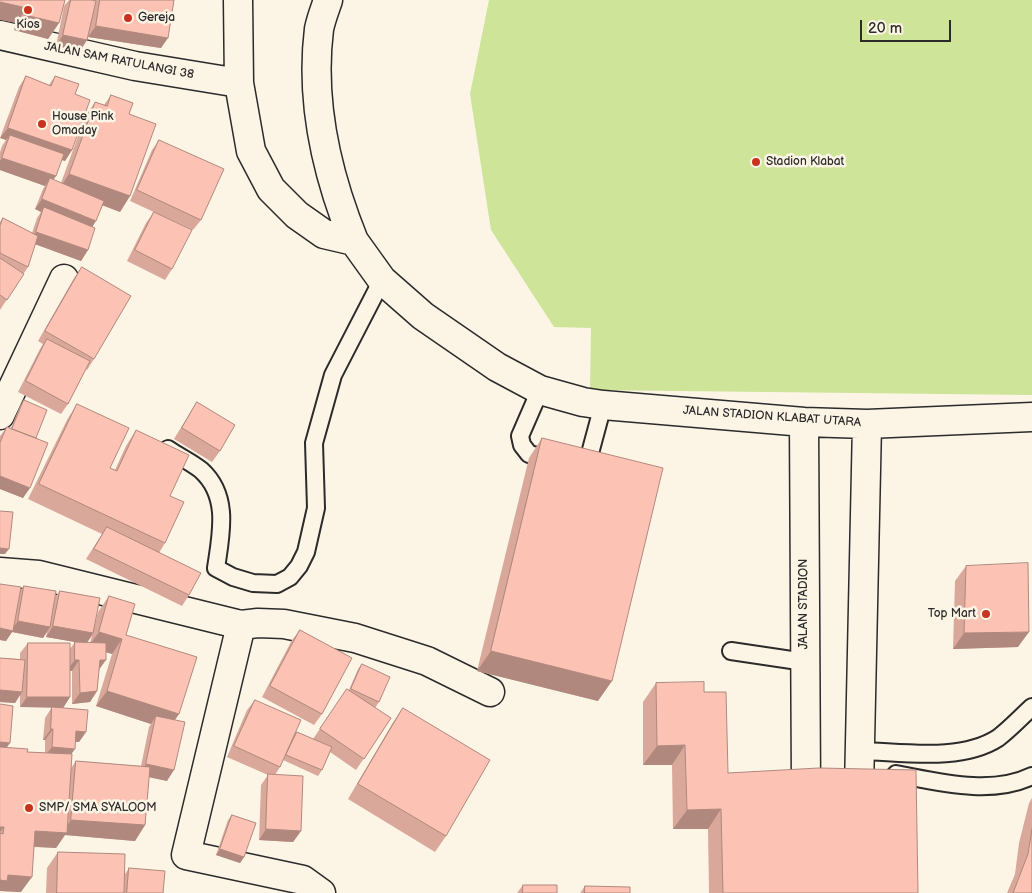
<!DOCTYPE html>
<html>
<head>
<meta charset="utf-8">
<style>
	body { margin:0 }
	#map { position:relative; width:1032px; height:893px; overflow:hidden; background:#fcf5e5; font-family:"Balsamiq Sans",sans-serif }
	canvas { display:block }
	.scale { position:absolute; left:860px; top:20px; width:91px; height:22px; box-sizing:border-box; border:2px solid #2b2b2b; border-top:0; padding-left:6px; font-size:15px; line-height:18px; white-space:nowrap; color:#2b2b2b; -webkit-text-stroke:4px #fcf5e5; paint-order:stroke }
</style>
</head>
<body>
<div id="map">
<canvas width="1032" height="893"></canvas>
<div class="scale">20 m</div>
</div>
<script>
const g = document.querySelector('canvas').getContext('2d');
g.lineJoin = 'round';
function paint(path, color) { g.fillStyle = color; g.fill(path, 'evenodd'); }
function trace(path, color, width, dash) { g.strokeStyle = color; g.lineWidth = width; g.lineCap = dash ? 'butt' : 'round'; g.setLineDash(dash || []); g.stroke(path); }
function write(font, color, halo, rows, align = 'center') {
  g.font = font + ' "Balsamiq Sans",sans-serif'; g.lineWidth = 5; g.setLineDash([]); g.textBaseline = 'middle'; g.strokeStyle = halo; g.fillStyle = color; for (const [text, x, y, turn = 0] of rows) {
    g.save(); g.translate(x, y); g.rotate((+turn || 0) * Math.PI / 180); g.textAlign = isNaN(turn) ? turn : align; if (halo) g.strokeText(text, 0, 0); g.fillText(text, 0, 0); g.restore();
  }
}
paint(new Path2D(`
	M489,0H1032V395L590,390L591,328L554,327L491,230L470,94Z`), '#cde499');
const lane = new Path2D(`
	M540,390L520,436L522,445L529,454L552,460
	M168,449C178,456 191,462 201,470C230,496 221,534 216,568L233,577L253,583L277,584L290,577L299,566L306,552L316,508L314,443L333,375L382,280
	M581,466L584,465L589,457L603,405
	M731,651L805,662
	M861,751C903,752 961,762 998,738C1010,729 1021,717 1032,707
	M896,774C939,782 991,796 1032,776`);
const street = new Path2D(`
	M238,0L239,83L251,151L271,189L297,215L324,234L354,241L382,280L423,316L497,367L540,390L583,402L603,405L804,422L867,424L1032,417
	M328,0C325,9 321,19 319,29C310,101 327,175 354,241
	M0,35L135,66L239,83
	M0,415L64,279
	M804,422L806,787
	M0,572L39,575L241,625L186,855L303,880L321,893
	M241,625L258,623L284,624L355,638L427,661L490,692
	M859,788L867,424`);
trace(lane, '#2b2b2b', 20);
trace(street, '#2b2b2b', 31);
trace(lane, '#fcf5e5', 16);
trace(street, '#fcf5e5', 28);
paint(new Path2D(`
	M0,0H65L59,23L48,39L14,30L16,23Z
	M69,0H174L161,48L88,37L80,51L56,46L64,6Z
	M26,76L49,85L55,76L75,94L72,150L65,161L61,160L56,176L53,180L61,183L85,117L95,102L104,105L111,95L129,114L130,196L120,212L103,205L92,227L88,250L81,261L35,244L28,267L0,310V222L3,218L32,233L37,218L41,212L35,209L43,189L45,186L0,170V152L2,146L6,140L0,138L19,87Z
	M159,140L201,220L193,230L130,201L152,150Z
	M154,212L172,269L165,280L127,261L146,223Z
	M82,267L94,359L87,370L86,369L68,404L61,414L18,392L40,349L43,344L38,341L74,278Z
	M24,400L36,438L23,498L0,489V436L7,427L11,428L20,406Z
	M197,402L220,451L212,462L174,439L190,413Z
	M77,404L110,468L115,470L126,446L136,430L170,496L165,543L159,553L189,595L182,606L86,559L102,534L28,499L67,420Z
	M542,438L598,701L477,671L529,458Z
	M966,566L1018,647L953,649L955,581Z
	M0,584L20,591L24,586L54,598L60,591L95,624L98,612L109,596L126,635L175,720L167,781L149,777L145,825L135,841L65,835L56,848L34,847L21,892L0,891V704L7,748L27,752L45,753V740H43L45,718L52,707H20V695L15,703L0,702V658L20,659V653L28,643L70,649L75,642H76L46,637L47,632L43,638L12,632L6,641L0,640ZM92,636L90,643H87ZM106,652L112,654L96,706L151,724L149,727L141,766L76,761L71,768V754L75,742H79L86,732L53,707L63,708L70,697V671H72V704L90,702L97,691L99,670Z
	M300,630L322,714L314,725L262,697L292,640Z
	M362,664L379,702L375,708L391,718L356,770L330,752L322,770L318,776L283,760L280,767L275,775L301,831L293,842L259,840L261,785L268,775L227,757L247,710L255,700L294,735L297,732L313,739L347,689L349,690L358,669Z
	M656,683L704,692L728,773L918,893H709L708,829H673L672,765H643V702Z
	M403,708L446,836L435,852L348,799L392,724Z
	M1032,798V893H1007L1015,874L1019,843L1029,803Z
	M232,815L244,857L240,863L216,855L228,820Z
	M58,852L125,874L129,868L163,893H46L47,868Z
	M523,885L557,893H517Z
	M585,886L630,893H580Z`), '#d9a89b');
paint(new Path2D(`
	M0,2L27,8L16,23L0,20Z
	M25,15L59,23L48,39L14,30Z
	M96,26L168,38L161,48L88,37Z
	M63,35L87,40L80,51L56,46Z
	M8,128L72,150L65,161L8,141L10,135L6,140L0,138Z
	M2,158L56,176L48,187L50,178L45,186L0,170V161Z
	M69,174L130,196L120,212L59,189Z
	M42,199L96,221L89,232L44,207L41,212L35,209Z
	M36,232L88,250L81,261L29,242Z
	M0,476L30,488L23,498L0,489Z
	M0,548L9,549L5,554H0Z
	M18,621L50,627L43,638L12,632L6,641L0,640V628L11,630Z
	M53,626L93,633L86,644L46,637Z
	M99,632L122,639L112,654L88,647Z
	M1029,632L1018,647L953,649L964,633Z
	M491,651L612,681L598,701L477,671Z
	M75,660H79L72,671L67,670Z
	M100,660H106L98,671Z
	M0,690L22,692L15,703L0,702Z
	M97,691L90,702L72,704L80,693Z
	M107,691L179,714L169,729L156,716L151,724L96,706Z
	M27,697H70L63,708L20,707Z
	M51,729H53L45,740H43Z
	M76,731L86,732L79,742H69Z
	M0,742L10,743L2,754H0Z
	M685,745L672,765H643L657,746Z
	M52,747L75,749L68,759L44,757Z
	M146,764L174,770L167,781L139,775Z
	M721,809L708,829H673L687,810Z
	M71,820L145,825L135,841L65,835L56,848L24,846L35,831L62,833Z
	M0,827H4L0,832Z
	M266,829L301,831L293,842L259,840Z
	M220,849L244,857L240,863L216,855Z
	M8,875L32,877L21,892L0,891V880Z`), '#b0887e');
const building = new Path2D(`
	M0,0H65L59,23L25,15L27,8L0,2Z
	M71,0H92L96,1L87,40L63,35Z
	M100,0H174L168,38L96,26Z
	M26,76L51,86L55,76L79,84L75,94L90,100L72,150L8,128Z
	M111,95L133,103L129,114L156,124L130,196L69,174L95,102L107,106Z
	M10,135L64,154L56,176L2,158Z
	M159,140L224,169L201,220L137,190Z
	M50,178L104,201L96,221L42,199Z
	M44,207L95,228L88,250L36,232Z
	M154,212L192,230L172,269L135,250Z
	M3,218L38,236L28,267L0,253V226Z
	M0,258L24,274L7,300L0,295Z
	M82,267L131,296L94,359L45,331Z
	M47,339L90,361L68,404L26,381Z
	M24,400L47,410L36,438L12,429Z
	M197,402L235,425L220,451L182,428Z
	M77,404L129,428L110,468L117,471L136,430L189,455L170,496L184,502L165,543L39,484Z
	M7,427L48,443L30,488L0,476V443Z
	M542,438L663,468L612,681L491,651Z
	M0,511L13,512L9,549L0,548Z
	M107,527L201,573L189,595L94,549Z
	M1028,563L1029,632L964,633L966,566Z
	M0,584L21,587L13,631L0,628Z
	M24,586L56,591L50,627L18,621Z
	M60,591L100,598L93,633L53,626Z
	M109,596L135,604L126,635L197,657L179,714L107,691L122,639L99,632Z
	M300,630L352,658L322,714L270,686Z
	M75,642L106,643V660H100L97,691L80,693L79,660H75Z
	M28,643H70V697H27Z
	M0,658L25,660L22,692L0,690Z
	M362,664L390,677L379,702L351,689Z
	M704,682V692H726L728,773L819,768L916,770L918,893H723L721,809L687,810L685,745L657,746L656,683Z
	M347,689L391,718L364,759L320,729Z
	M255,700L301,720L280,767L234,746Z
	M0,704L13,706L10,743L0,742Z
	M52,707L88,710L86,732L76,731L75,749L52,747L53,729H51Z
	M403,708L490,760L446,836L358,784Z
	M156,716L185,722L174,770L146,764Z
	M297,732L332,747L322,770L286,755Z
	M0,747L28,749L27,752L72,754L67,833L35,831L32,877L8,875L7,881L0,880V833L3,834L4,827H0Z
	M76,761L150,767L145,825L71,820Z
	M268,774L303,776L301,831L266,829Z
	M232,815L256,823L244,857L220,849Z
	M1032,829V893H1013L1028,854Z
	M58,852L125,854L124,893H57Z
	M129,868L165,871L163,893H127Z
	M523,885H557V893H523Z
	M585,886L630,887V893H585Z`);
paint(building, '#fcc3b4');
trace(building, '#b0887e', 1);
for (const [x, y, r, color] of [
	[28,10,5,"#c8321e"],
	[128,18,5,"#c8321e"],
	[42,124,5,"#c8321e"],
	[756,162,5,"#c8321e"],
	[986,614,5,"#c8321e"],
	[29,808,5,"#c8321e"]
]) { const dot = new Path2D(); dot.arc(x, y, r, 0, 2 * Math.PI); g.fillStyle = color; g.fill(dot); trace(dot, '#fcf5e5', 2); }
write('12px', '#2b2b2b', '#fcf5e5', [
	["Gereja",138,18],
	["Kios",28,25,"center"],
	["House Pink",52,117],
	["Omaday",52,131],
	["Stadion Klabat",766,162],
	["Top Mart",976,614,"right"],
	["SMP/ SMA SYALOOM",39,808]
], 'left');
write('12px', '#2b2b2b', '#fcf5e5', [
	["JALAN SAM RATULANGI 38",119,61,11],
	["JALAN STADION KLABAT UTARA",772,417,4],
	["JALAN STADION",804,604,-90]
]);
</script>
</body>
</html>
